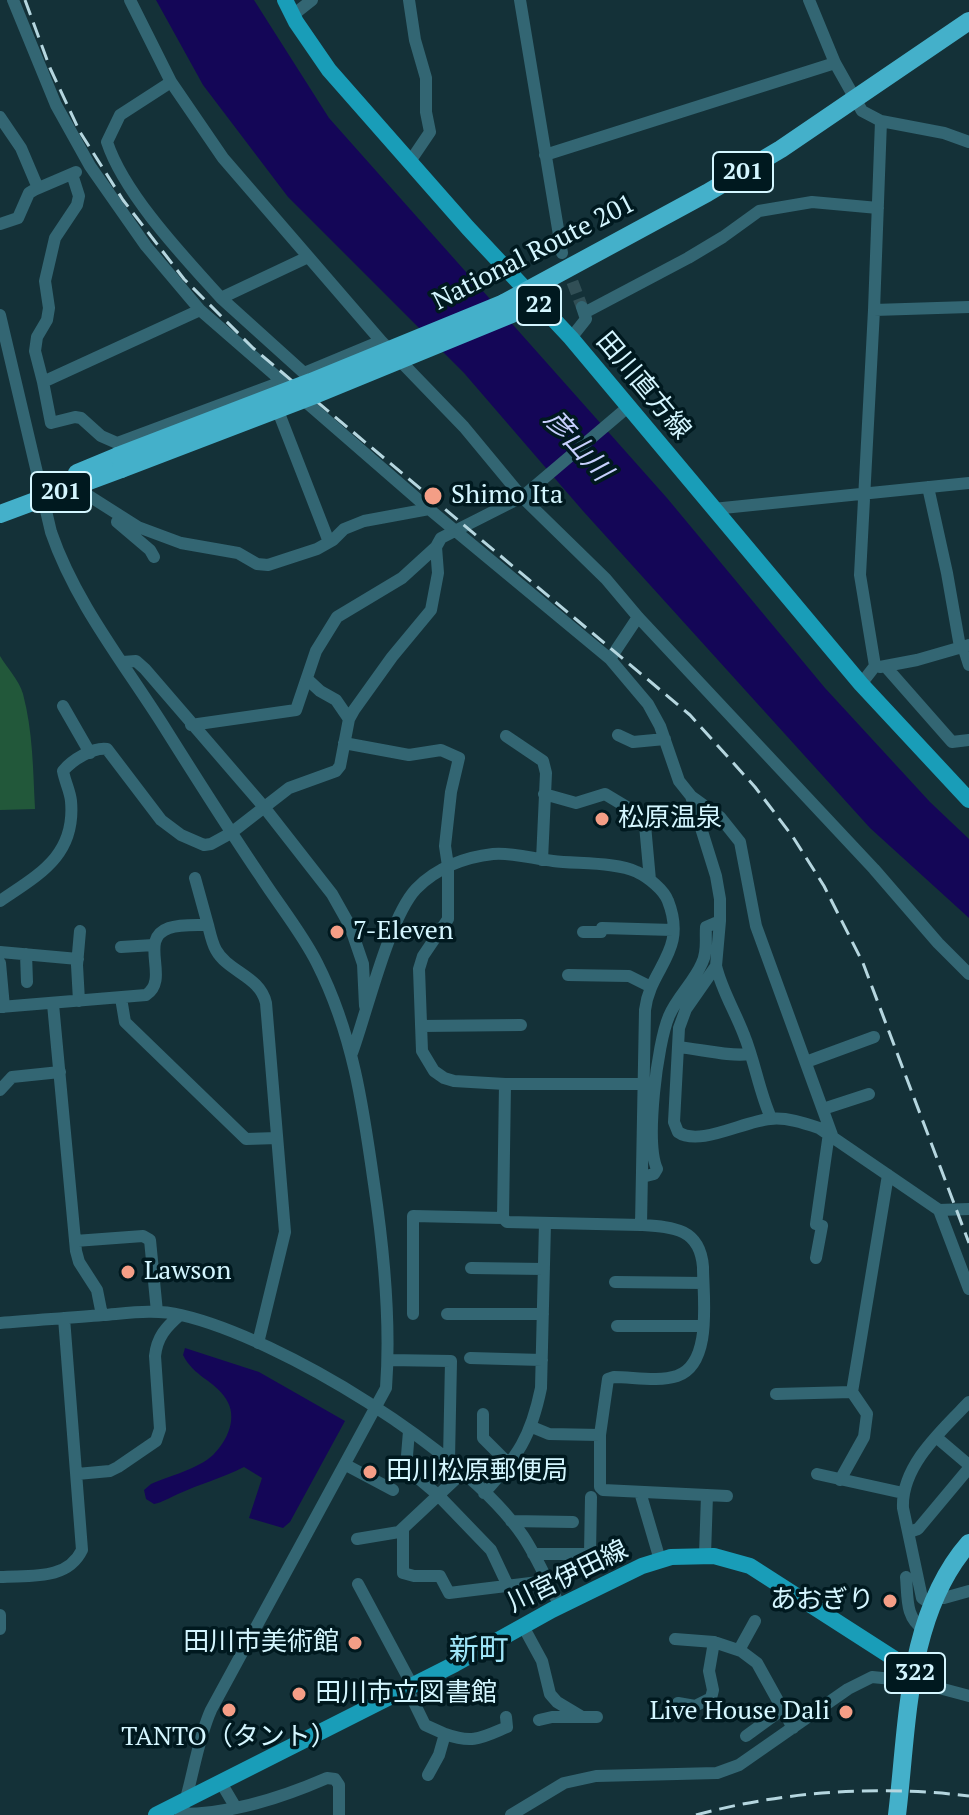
<!DOCTYPE html>
<html>
<head>
<meta charset="utf-8">
<style>
	body { margin:0 }
	canvas { display:block; background:#143138 }
</style>
</head>
<body>
<canvas width="969" height="1815"></canvas>
<script>
const g = document.querySelector('canvas').getContext('2d');
g.lineJoin = 'round';
function paint(path, color) { g.fillStyle = color; g.fill(path, 'evenodd'); }
function trace(path, color, width, dash) { g.strokeStyle = color; g.lineWidth = width; g.lineCap = dash ? 'butt' : 'round'; g.setLineDash(dash || []); g.stroke(path); }
function write(font, color, halo, rows, align = 'center') {
  g.font = font + ' "PT Serif","Noto Sans JP",serif'; g.lineWidth = 7; g.setLineDash([]); g.textBaseline = 'middle'; g.strokeStyle = halo; g.fillStyle = color; for (const [text, x, y, turn = 0] of rows) {
    g.save(); g.translate(x, y); g.rotate((+turn || 0) * Math.PI / 180); g.textAlign = isNaN(turn) ? turn : align; if (halo) g.strokeText(text, 0, 0); g.fillText(text, 0, 0); g.restore();
  }
}
paint(new Path2D(`
	M0,656C7,668 19,680 23,694C33,732 33,770 35,809L0,810Z`), '#22583a');
paint(new Path2D(`
	M156,0H254L329,118L667,498L825,688L930,802L969,839V918L870,828L583,511L464,373L288,197L203,85Z
	M185,1348L259,1372L345,1421L290,1522L283,1528L249,1518L262,1478L244,1467C222,1478 200,1484 178,1494C169,1498 163,1502 154,1504L146,1499L144,1490L151,1484C169,1476 198,1469 213,1455C228,1440 238,1417 226,1399C214,1380 194,1377 183,1355Z`), '#140657');
trace(new Path2D(`
	M566,265L582,307`), '#314f56', 12, [12, 6]);
trace(new Path2D(`
	M13,0L56,105L90,166L146,246L200,310L429,509L610,659L648,704L660,726L679,781L691,796L720,817L740,842L756,926L832,1135
	M130,0L171,82L223,158L381,341L464,427L522,497L606,579L638,617L874,869L938,943L969,974
	M409,0L415,40L426,78V112L430,132L409,163
	M520,0L562,253
	M809,0L835,63L862,111L881,121L944,133L969,142
	M293,15L312,0
	M171,82L120,115L107,142C124,194 184,257 221,298L308,257
	M0,117L21,148L38,188
	M545,155L835,63
	M72,174L79,196L77,205L55,238L45,281L49,308L47,320L37,337L35,351L43,382L200,310
	M0,224L18,218L29,193L34,190L76,172
	M221,298L304,373L381,341
	M874,310L881,121
	M584,313L688,258L723,237L759,211L812,202L878,208
	M0,315L51,532C75,602 123,662 163,725C195,776 227,827 261,877C279,905 302,933 317,963C353,1034 363,1106 374,1184C384,1251 391,1321 386,1388L211,1710C196,1744 193,1780 181,1815
	M571,338L586,319L582,307
	M43,382L51,423L75,417L81,418L101,436L117,443L281,382
	M280,416L329,542
	M75,487L138,527L181,543L238,553L257,564L268,565L317,549L333,540L344,529L364,521L429,509
	M928,487L947,573L960,647
	M713,509L969,483
	M117,522L150,550L154,557
	M963,646L969,665
	M610,659L638,617
	M123,662L136,661L145,669L264,807L332,894L350,926L363,964L365,1006
	M880,667L917,660L969,645
	M886,667L952,742L969,740
	M307,679L320,691L336,700L349,719
	M861,684L875,666L860,575L874,310L969,307
	M63,706L90,753
	M191,725L296,710L316,651L337,617L402,578L436,547
	M618,735L633,742L665,739
	M506,736L543,761L546,773L542,860
	M344,743L409,755L441,750L459,758L451,792L445,846L448,866V919L423,956L419,969L422,1051L434,1071L444,1078L454,1081L505,1084H642
	M544,794L576,803L605,794L640,815L645,825L650,880
	M691,796L716,876L720,899V921L716,966L686,1009L679,1028L674,1122L678,1132C699,1147 744,1121 770,1119C786,1117 804,1123 819,1128L939,1210L969,1289
	M195,878L208,925
	M0,901C38,875 76,856 71,801C70,791 65,782 63,771C72,760 93,747 107,749L161,820L181,835L204,845L211,844L231,833L289,788L336,771L340,766L349,719L354,710L392,657L431,610L438,573L436,547L441,538L522,497L628,407
	M583,932H601L602,928L673,930
	M121,947L154,945
	M0,952L78,959
	M26,954L27,982
	M0,963L4,1007
	M716,966C722,991 735,1011 744,1035C755,1062 759,1091 771,1118
	M568,975L629,976L651,987
	M121,998L125,1022L246,1139L277,1138
	M79,1001L77,965L80,931
	M53,1004L76,1251L79,1262L97,1290L102,1315
	M0,1007L146,995C171,979 137,939 169,928C180,924 196,925 208,925C210,933 212,943 216,950C228,972 260,976 266,1003L285,1232L258,1343
	M421,1026L521,1025
	M678,1047C699,1049 731,1057 749,1054
	M352,1053C367,1012 389,918 416,889C436,868 465,857 493,854C511,852 534,859 553,861C577,864 617,862 637,872C648,877 664,890 668,901C688,952 650,967 645,1010L641,1225C673,1227 700,1228 703,1267C703,1297 713,1364 677,1376C659,1382 633,1377 614,1377L608,1379L600,1435L549,1434L532,1427
	M806,1062L874,1037
	M505,1084L503,1218L507,1222L641,1225
	M0,1090L12,1077L60,1072
	M823,1109L869,1094
	M642,1177L654,1174L657,1169C645,1142 657,1044 669,1016C677,997 694,982 702,963C708,951 705,940 706,927L720,921
	M939,1210L969,1209
	M75,1241L143,1236L150,1240L157,1312
	M816,1258L822,1226L816,1224L829,1133
	M471,1268L544,1269
	M615,1282L703,1283
	M413,1314V1216L503,1218
	M447,1314H543
	M0,1323C34,1320 69,1318 103,1315C129,1313 156,1309 181,1315C281,1338 465,1451 523,1536C537,1557 548,1583 560,1606
	M617,1326H702
	M470,1358L542,1360
	M388,1360L451,1361L449,1459
	M852,1392L888,1175
	M776,1394L852,1392L867,1414L864,1437L840,1480
	M483,1414V1438L509,1464
	M409,1431L406,1468L438,1495L491,1550L508,1586
	M600,1435V1487L603,1490L727,1496
	M936,1437L969,1465
	M346,1465L393,1490
	M77,1474L110,1471L118,1467L156,1441L160,1429L155,1356C157,1337 166,1327 180,1315
	M817,1474L903,1493
	M640,1492L660,1560
	M484,1493C518,1456 531,1437 541,1388L545,1223
	M511,1521L573,1522
	M403,1528V1573L414,1576H440L449,1593L547,1581
	M909,1532L918,1529L969,1468
	M357,1539L399,1532L463,1472
	M533,1554H590L591,1497
	M705,1555L707,1495
	M0,1577C30,1575 67,1581 82,1550L64,1318
	M906,1577C908,1599 905,1617 924,1630
	M358,1584L412,1685
	M934,1598H944L969,1591
	M931,1604L922,1598L903,1508C901,1466 942,1430 969,1402
	M0,1615V1629
	M523,1626L542,1661L550,1694L557,1702L582,1717H597
	M675,1639L714,1642
	M739,1650L755,1621
	M407,1688L425,1725L445,1734L439,1755L428,1775
	M678,1703L695,1706L711,1698L713,1690L709,1671L714,1642L741,1651L757,1663L793,1728
	M539,1720L552,1717H579
	M445,1734C473,1744 481,1738 507,1727L506,1717
	M746,1736L783,1709
	M220,1781L236,1808
	M181,1814C232,1814 281,1798 327,1778L335,1779L339,1785V1815
	M511,1815L564,1783L596,1776L717,1773L739,1765L848,1689L872,1677L913,1681L969,1696`), '#336673', 12);
trace(new Path2D(`
	M285,0L296,22L329,70L468,228L571,338L861,684L969,800
	M156,1815L455,1664L552,1610L642,1566L671,1557L714,1556L750,1566L915,1672`), '#199db8', 16);
trace(new Path2D(`
	M504,303L707,193L781,149L969,21
	M77,473L118,456
	M0,514L121,469
	M897,1815C908,1725 906,1615 969,1543`), '#44b0ca', 18);
trace(new Path2D(`
	M25,0L50,68L80,132L123,200L184,279L253,348L690,715L755,787L793,837L824,886L863,963L969,1243
	M696,1815C784,1791 879,1785 969,1796`), '#b5d6df', 3, [16, 8]);
trace(new Path2D(`
	M118,456L311,382L504,303
	M121,469L317,394L512,314`), '#44b0ca', 18);
for (const [x, y, r, color] of [
	[433,496,10,"#f49e86"],
	[602,819,8,"#f49e86"],
	[337,932,8,"#f49e86"],
	[128,1272,8,"#f49e86"],
	[370,1472,8,"#f49e86"],
	[890,1601,8,"#f49e86"],
	[355,1643,8,"#f49e86"],
	[299,1694,8,"#f49e86"],
	[229,1710,8,"#f49e86"],
	[846,1712,8,"#f49e86"]
]) { const dot = new Path2D(); dot.arc(x, y, r, 0, 2 * Math.PI); g.fillStyle = color; g.fill(dot); trace(dot, '#00191f', 3); }
for (const [x, y, w] of [
	[743,172,60],
	[539,305,44],
	[61,492,60],
	[915,1673,60]
]) { const box = new Path2D(); box.roundRect(x - w / 2, y - 20, w, 40, 6); g.fillStyle = '#00191f'; g.fill(box); trace(box, '#d4f6ff', 2); }
write('bold 24px', '#d4f6ff', null, [
	["201",743,172],
	["22",539,305],
	["201",61,492],
	["322",915,1673]
]);
write('26px', '#d4f6ff', '#00191f', [
	["National Route 201",534,253,-27],
	["田川直方線",643,386,50],
	["川宮伊田線",568,1577,-26]
]);
write('26px', '#d4f6ff', '#00191f', [
	["Shimo Ita",451,496],
	["松原温泉",618,819],
	["7-Eleven",353,932],
	["Lawson",144,1272],
	["田川松原郵便局",386,1472],
	["あおぎり",874,1601,"right"],
	["田川市美術館",339,1643,"right"],
	["田川市立図書館",315,1694],
	["Live House Dali",830,1712,"right"],
	["TANTO（タント）",229,1738,"center"]
], 'left');
write('italic 28px', '#c6cffd', '#00191f', [
	["彦山川",577,446,48]
]);
write('30px', '#9fe5f8', '#00191f', [
	["新町",479,1651]
]);
</script>
</body>
</html>
